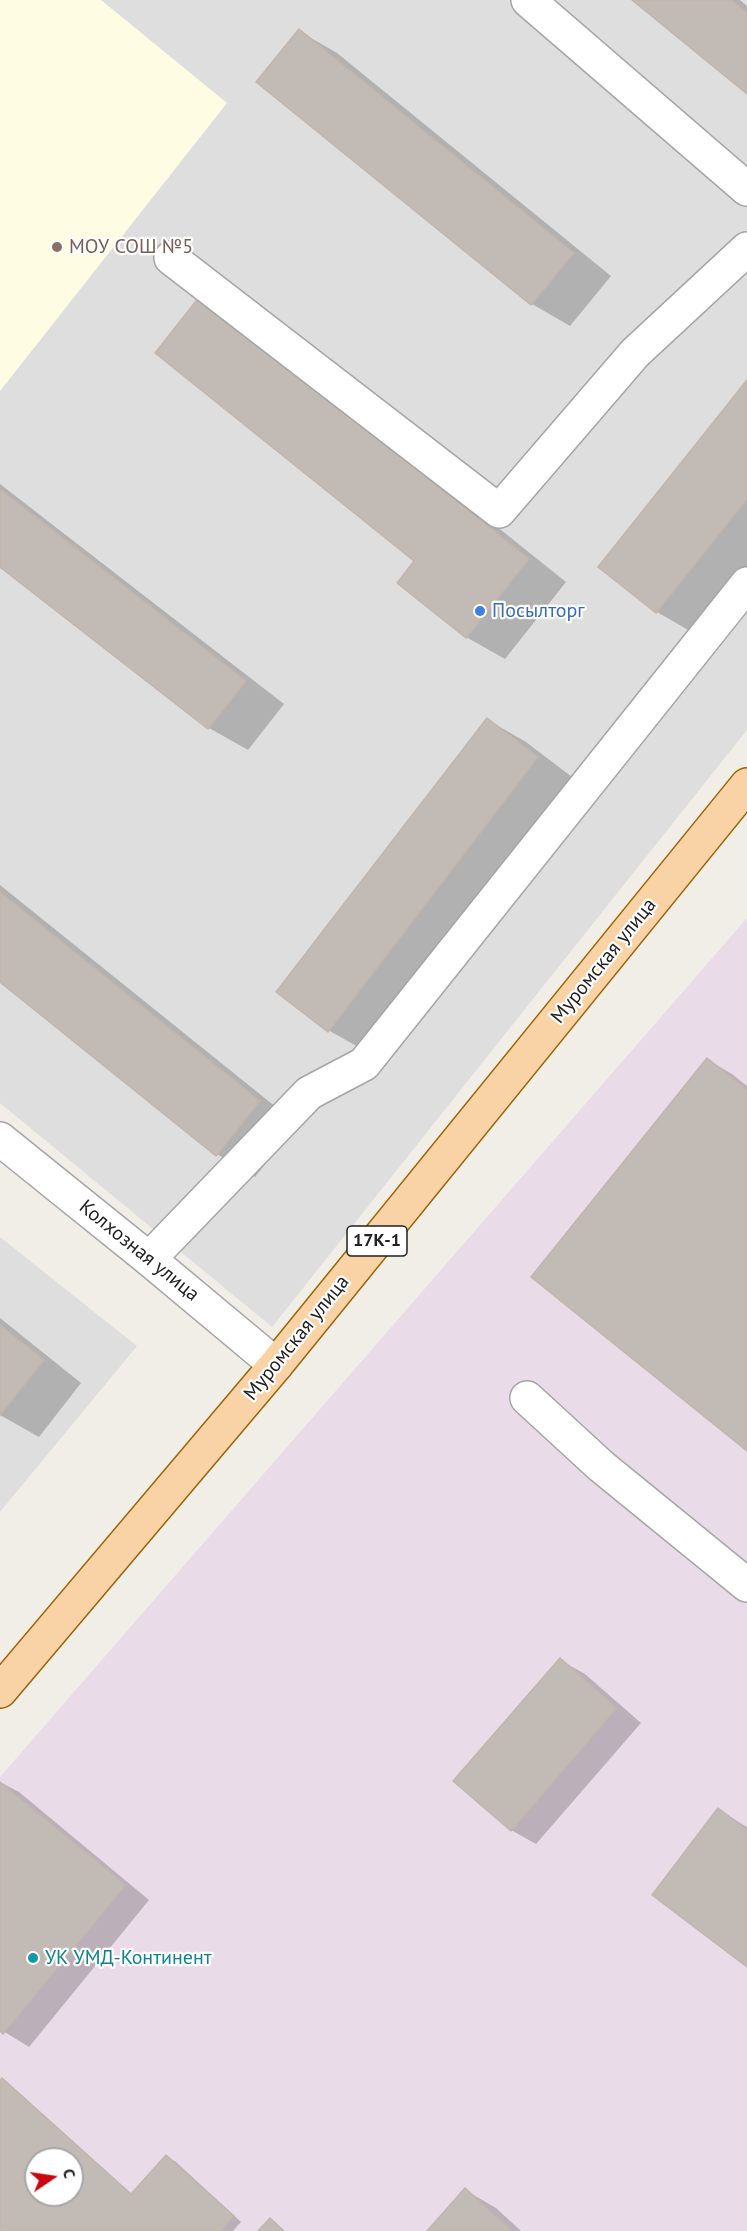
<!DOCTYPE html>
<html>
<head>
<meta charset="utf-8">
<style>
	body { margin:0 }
	#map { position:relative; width:747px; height:2231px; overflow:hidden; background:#f1eee8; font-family:"PT Sans",sans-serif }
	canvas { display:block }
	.north { position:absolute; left:24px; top:2147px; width:60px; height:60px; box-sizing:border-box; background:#fff; border:2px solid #a6a6a6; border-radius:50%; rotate:77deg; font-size:16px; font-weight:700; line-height:24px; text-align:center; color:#212121 }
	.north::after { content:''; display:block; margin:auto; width:21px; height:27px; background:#cc060d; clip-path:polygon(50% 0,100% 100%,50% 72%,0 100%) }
</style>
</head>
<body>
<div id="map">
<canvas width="747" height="2231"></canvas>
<div class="north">С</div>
</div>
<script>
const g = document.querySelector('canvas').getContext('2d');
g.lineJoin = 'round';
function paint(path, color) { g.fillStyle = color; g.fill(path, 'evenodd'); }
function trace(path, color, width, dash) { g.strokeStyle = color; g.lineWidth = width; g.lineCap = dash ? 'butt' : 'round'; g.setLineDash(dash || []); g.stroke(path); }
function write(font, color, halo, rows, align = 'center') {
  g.font = font + ' "PT Sans",sans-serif'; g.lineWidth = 4.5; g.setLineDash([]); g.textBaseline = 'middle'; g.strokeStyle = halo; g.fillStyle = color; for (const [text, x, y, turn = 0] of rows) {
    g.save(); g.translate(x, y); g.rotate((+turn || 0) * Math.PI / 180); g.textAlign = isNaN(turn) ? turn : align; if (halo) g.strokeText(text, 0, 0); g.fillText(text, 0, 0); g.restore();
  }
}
paint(new Path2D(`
	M0,0H747V730L272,1327L0,1103Z
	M0,1237L137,1346L0,1512Z`), '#dfdede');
paint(new Path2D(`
	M747,918V2231H0V1777ZM36,2159H72V2195H36Z`), '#eadbe8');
paint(new Path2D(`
	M0,0H101L227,103L0,391Z`), '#fefde4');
paint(new Path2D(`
	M634,0H740L747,6V92Z
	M299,31L337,53L611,276L570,326L532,304Z
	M239,320L566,582L505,659L466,637L416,561Z
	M747,383V569L695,634L657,612Z
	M0,484L284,704L248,750L209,728L0,565Z
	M488,720L526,742L576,780L367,1052L328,1030Z
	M0,885L297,1124L255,1177L217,1154L0,980Z
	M708,1060L732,1074L747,1086V1449Z
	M0,1318L81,1383L39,1437L0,1415Z
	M560,1660L585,1674L641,1723L536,1844L511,1830Z
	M0,1782L19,1792L149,1900L29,2047L0,2029Z
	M719,1810L747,1827V1966Z
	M2,2080L10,2085L132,2195L166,2157L175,2161L241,2222L233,2231H0V2082ZM36,2159H72V2195H36Z
	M465,2190L496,2208L521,2231H429Z`), '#0003');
const building = new Path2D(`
	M632,0H731L747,13V94Z
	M299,29L574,253L531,305L256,82Z
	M200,296L529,559L466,638L397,583L414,561L155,353Z
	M747,380V499L656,613L598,567Z
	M0,489L246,681L208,729L0,567Z
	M487,718L538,757L328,1032L276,992Z
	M0,892L260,1101L216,1156L0,982Z
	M707,1058L747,1090V1451L531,1277Z
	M0,1325L44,1360L0,1415Z
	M560,1658L617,1708L511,1831L453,1781Z
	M0,1782L126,1885L3,2034L0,2031Z
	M718,1808L747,1830V1967L652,1895Z
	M2,2078L131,2194L166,2155L234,2216L221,2231H0V2080ZM36,2159H72V2195H36Z
	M465,2188L510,2229L508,2231H427Z
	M270,2218L284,2231H258Z`);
paint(building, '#c2bab5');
trace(building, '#c3b5ab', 1.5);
const minor = new Path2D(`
	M528,0L747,189
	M171,258L499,511L635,353L747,249
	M0,1139L149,1259L276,1365
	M149,1259L309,1093L364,1064L747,584
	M527,1398L601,1466L747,1585`);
const major = new Path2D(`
	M0,1691L276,1365L747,785`);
trace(minor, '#a5a5a5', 36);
trace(major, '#9a6405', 36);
trace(minor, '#fff', 33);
trace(major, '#f9d2a5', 33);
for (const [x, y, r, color] of [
	[57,247,6,"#8d6e63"],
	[480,611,6,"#3f7fe0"],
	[33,1958,6,"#0f9aa8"]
]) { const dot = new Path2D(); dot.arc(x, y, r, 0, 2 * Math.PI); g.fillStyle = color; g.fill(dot); trace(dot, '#fff', 2); }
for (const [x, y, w] of [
	[377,1241,60]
]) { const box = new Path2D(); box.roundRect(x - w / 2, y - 15, w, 30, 4.5); g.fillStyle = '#fff'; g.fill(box); trace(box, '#212121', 1.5); }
write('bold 18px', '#212121', null, [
	["17К-1",377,1241]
]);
write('20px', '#785e54', '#fff', [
	["МОУ СОШ №5",69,247]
], 'left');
write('20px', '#366cbe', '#fff', [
	["Посылторг",492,611]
], 'left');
write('20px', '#212121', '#fff', [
	["Муромская улица",604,961,-51],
	["Колхозная улица",139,1251,39],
	["Муромская улица",297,1338,-51]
]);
write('20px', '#0d838f', '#fff', [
	["УК УМД-Континент",45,1958]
], 'left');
</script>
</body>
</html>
